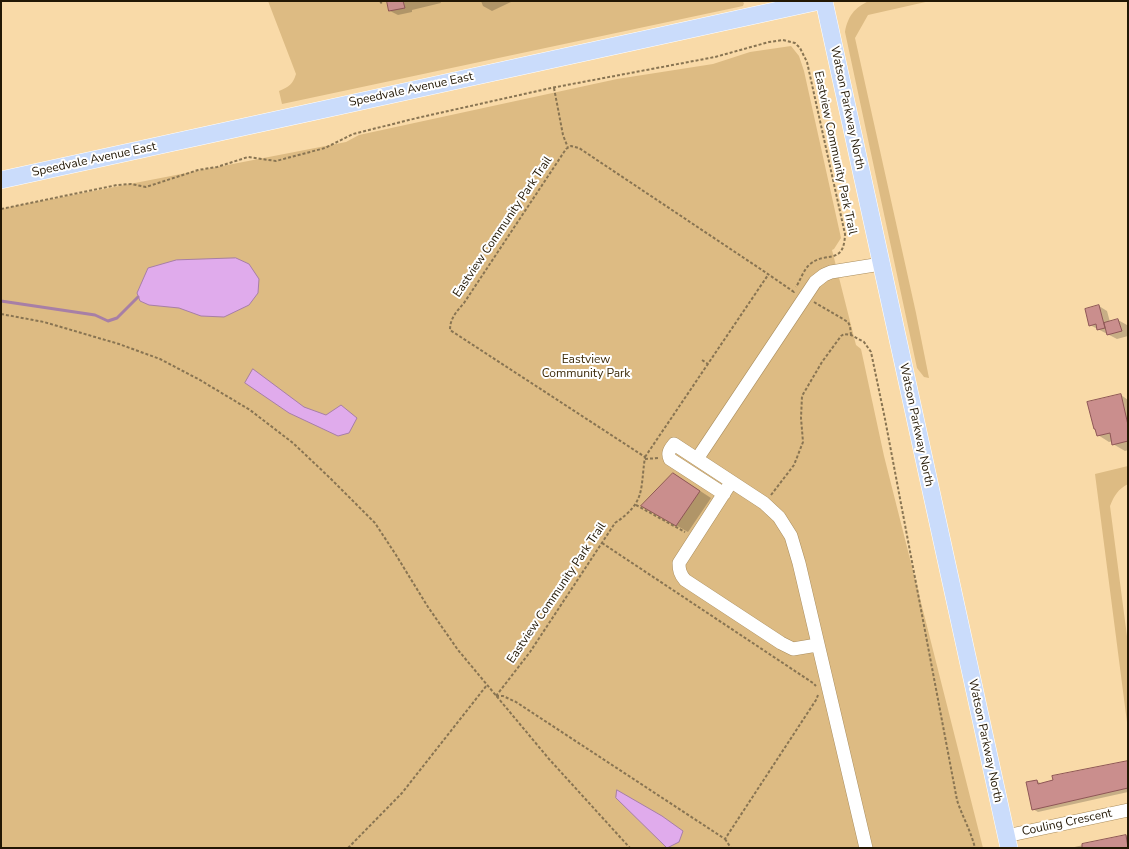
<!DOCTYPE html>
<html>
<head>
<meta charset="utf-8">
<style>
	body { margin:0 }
	#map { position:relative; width:1129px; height:849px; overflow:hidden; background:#f9daa8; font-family:"Nunito Sans",sans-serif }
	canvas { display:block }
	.frame { position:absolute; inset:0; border:2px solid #221704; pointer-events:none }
</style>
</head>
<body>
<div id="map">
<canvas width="1129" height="849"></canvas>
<div class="frame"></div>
</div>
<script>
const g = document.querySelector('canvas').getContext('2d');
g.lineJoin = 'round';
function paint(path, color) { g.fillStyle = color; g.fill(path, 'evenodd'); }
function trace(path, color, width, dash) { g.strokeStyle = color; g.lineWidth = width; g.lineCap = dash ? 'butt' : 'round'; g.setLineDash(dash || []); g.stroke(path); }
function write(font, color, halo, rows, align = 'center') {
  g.font = font + ' "Nunito Sans",sans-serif'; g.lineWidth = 4; g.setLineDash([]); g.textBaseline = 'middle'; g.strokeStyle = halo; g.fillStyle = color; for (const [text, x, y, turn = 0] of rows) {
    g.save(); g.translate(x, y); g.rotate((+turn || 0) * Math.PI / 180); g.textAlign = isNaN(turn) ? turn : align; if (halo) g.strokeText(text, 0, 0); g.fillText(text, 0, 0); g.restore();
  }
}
paint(new Path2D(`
	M268,1H742L744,3L743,6L282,104L279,91C289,87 293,84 296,74Z
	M869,1H930L868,15L855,38L916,313L929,378L924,377L917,368L845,32C848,16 854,8 869,1Z
	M791,46L799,56L804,71L841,238L834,249L832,250L856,345L861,349L884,456L983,848H1V209L346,142L359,135L617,79L713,64L750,52Z
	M1128,466V484C1118,489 1114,496 1110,506L1128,644V730L1095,474Z`), '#ddbb83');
const water = new Path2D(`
	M236,258L249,264L259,279L258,293L249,305L224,317L201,316L179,308L149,305L140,301L137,293L148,268L176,260Z
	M253,369L304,407L326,415L341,405L357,418L349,433L338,436L289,413L245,383Z
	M617,790L662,816L683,831L679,842L667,848L616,798Z`);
paint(water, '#e0abec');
trace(water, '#a77fa6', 1);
paint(new Path2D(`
	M388,1H440L441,3L412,10V12L398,15L390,11Z
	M481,1H510L511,2L492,11L483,6Z
	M1099,306L1107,311L1110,322L1118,320L1127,325L1128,336L1117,339L1090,325Z
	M1121,395L1128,400V450L1125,451L1113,444V441L1109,442L1098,435Z
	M674,474L711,498L688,532L642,506Z
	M1128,761V792L1038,812L1033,809L1037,781L1042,784Z
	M1128,835V848H1070Z`), '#0003');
trace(new Path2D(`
	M1,301L95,315L108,321L117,318L138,297`), '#a77fa6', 3);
const building = new Path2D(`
	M387,1H403L405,8L389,11Z
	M1099,305L1105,328L1097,330L1096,324L1089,326L1085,309Z
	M1118,319L1122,331L1107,335L1104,323Z
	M1121,394L1128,425V441L1112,445L1110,433L1097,436L1095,429H1094L1087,402Z
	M673,473L700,491L676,526L641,506Z
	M1128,761V788L1032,810L1026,782L1037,780L1038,784L1053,780L1052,776Z
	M1126,835L1128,848H1082V844Z`);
paint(building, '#ca8e8d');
trace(building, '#8e5656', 1);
const minor = new Path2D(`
	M697,459L815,282L824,275L831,272L881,264
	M728,487L679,563C679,570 680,574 685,580L781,643L793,649L817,645
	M724,494L670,459C667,453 670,449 674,444L764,503L779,517L791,536L799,563L866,848
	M1006,836L1128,810`);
const major = new Path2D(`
	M824,1L1009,848
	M1,180L820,1`);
trace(minor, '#a98c5c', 14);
trace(major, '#fff', 18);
trace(new Path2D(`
	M380,1L382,4
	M554,88L563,135L568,148
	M1,209L117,185L131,184L146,187L198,170L217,167L248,157L276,161L325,148L353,134L417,118L551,88L715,57L769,42L783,40L795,43L800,48L807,62L845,234C844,267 825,250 809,265C803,271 800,281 796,287
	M814,302L848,322L850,326L851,335
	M1,314L44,322L119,344L160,359L200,380L250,410L293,443L330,478L375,523L396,555L428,607L458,650L549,759L630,848
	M702,360L708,364
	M645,457L768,275
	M645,459L658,458
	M771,495L794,465L803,442L801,418L802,396L822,362L841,336L844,334L851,335L864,342L871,352L885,419L957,800C962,816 971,831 975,848
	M636,505L685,532
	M602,543L813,683L816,686
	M496,696L530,652L615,523C646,502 640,490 645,457L450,330C450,318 457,311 464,303L566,149L571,146L579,148L762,270L794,292V291
	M496,696H503L516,702L725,839L816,700L818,695
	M725,839L731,848
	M348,848L402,793L487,685`), '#887452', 2, [3, 2]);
trace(minor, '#fff', 13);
trace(major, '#cadcfb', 17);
write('12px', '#221704', '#fff', [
	["Speedvale Avenue East",411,90,-12],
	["Watson Parkway North",847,108,78],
	["Eastview Community Park Trail",835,153,78],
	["Speedvale Avenue East",94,160,-12],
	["Eastview Community Park Trail",503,227,-56],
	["Watson Parkway North",916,425,78],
	["Eastview Community Park Trail",557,593,-56],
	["Watson Parkway North",985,741,78],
	["Couling Crescent",1067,823,-12]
]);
write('12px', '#3d2b09', '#fff', [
	["Eastview",586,360],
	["Community Park",586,374]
]);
</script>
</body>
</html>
